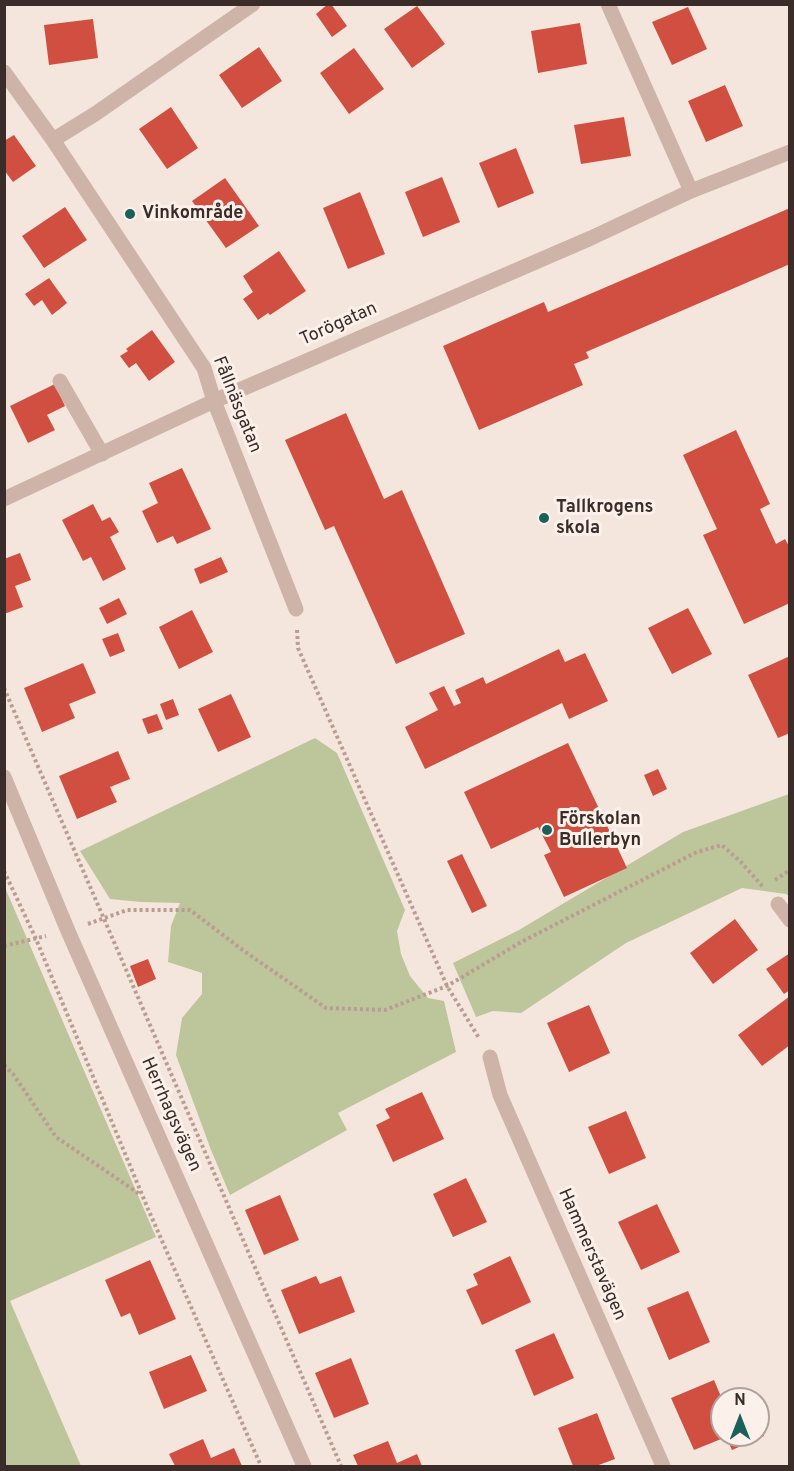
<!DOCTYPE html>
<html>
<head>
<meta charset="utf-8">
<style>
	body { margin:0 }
	#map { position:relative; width:794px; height:1471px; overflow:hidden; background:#f5e6dd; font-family:Overpass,sans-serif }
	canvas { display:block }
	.frame { position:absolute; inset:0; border:6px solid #3a2c29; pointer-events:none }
	.north { position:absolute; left:710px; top:1387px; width:60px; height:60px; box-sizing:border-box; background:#fbf1ea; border:2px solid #aea29d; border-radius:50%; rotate:0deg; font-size:16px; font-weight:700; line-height:24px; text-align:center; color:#3a2c29 }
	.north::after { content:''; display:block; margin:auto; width:21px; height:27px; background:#1a605b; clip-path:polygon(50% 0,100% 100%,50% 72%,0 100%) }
</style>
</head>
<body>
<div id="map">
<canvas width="794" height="1471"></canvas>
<div class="frame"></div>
<div class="north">N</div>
</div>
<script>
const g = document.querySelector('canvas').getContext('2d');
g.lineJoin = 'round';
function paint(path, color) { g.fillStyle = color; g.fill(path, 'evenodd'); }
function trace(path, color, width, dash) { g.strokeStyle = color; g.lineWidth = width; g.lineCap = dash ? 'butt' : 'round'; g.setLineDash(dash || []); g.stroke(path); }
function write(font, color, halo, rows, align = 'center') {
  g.font = font + ' Overpass,sans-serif'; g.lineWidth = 6; g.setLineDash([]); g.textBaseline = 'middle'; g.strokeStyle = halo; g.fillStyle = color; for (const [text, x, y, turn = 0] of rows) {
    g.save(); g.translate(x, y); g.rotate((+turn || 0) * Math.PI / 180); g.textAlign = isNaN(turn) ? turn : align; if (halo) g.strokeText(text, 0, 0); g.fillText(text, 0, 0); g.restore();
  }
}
paint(new Path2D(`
	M315,738L337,753L405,910L397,931L401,954L410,976L428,998L444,1001L456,1052L338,1113L347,1130L230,1195L211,1150L176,1055L182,1018L202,994V973L168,962L171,926L180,903L141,902L110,899L80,851Z
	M789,794V896L786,894L742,888L626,943L521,1013L493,1011L476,1017L453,963L519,930L683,832Z
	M4,890H6L156,1237L10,1301L81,1466H5Z`), '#bdc59b');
paint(new Path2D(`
	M328,4H331L347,26L332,37L316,14Z
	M417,6L445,44L412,68L384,29Z
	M688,7L707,49L672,65L652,22Z
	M93,19L98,58L49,65L44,25Z
	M580,23L587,64L538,73L531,31Z
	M259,47L282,81L242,108L219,75Z
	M354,48L384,89L349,114L320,73Z
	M725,85L743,126L706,142L688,101Z
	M171,107L198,148L167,169L139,129Z
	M624,117L631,156L581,164L574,125Z
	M14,135L36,166L13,182L4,170V141Z
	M516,148L534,193L498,208L479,163Z
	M442,177L460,222L423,237L405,192Z
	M225,178L259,226L226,248L192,201Z
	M360,192L385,254L348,269L323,208Z
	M65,207L87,240L44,268L22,236Z
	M790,208V264L586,352L589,358L574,364L583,385L479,430L443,346L544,302L548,312Z
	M279,251L306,291L270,315L268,313L258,320L243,299L253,292L243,276Z
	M49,278L67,303L52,315L42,300L34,306L25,294Z
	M152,330L175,362L149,381L136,363L129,368L120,356L128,351L126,349Z
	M55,384L65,406L47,415L55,430L28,443L10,406Z
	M346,413L384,499L402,490L465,634L396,664L334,526L325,530L285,440Z
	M736,430L770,504L760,509L776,544L785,539L790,548V603L744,624L703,535L717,529L683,455Z
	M182,468L211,529L177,544L173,536L157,543L142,511L158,503L149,483Z
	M93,504L102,521L110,517L119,532L110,537L126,569L103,581L91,557L83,561L62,520Z
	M20,553L31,580L15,586L23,607L4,614V559Z
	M221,557L228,572L200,584L194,569Z
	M119,598L127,614L107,624L99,608Z
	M688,608L712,654L672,674L648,628Z
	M192,610L213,652L179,669L159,627Z
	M118,633L125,651L110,657L102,639Z
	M559,649L565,662L585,653L608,701L569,719L562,703L425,769L405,727L438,710L429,693L444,686L454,706L461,703L455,690L483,677L486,684Z
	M790,656V733L778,738L748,675Z
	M83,663L96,693L69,704L75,718L42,732L24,688Z
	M231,694L251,737L218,752L198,709Z
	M173,699L179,715L166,720L160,704Z
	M157,714L163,729L148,734L142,719Z
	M568,743L627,868L564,897L544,855L551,852L538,827L491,849L464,792Z
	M118,751L130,779L110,787L117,802L77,819L59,776Z
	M658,769L667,789L653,796L644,775Z
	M462,854L487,906L472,913L447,861Z
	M735,919L758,950L713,984L690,953Z
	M790,953V990L784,994L766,969Z
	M148,959L156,979L138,987L130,966Z
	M790,996V1045L762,1066L738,1035Z
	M589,1005L610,1053L569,1072L547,1023Z
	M422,1092L444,1139L393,1162L376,1125L390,1118L385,1109Z
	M626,1111L646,1158L609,1174L588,1127Z
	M466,1178L487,1222L453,1237L433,1194Z
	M280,1195L299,1240L264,1255L245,1210Z
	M657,1204L680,1252L641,1270L618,1222Z
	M510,1256L531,1302L482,1325L466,1290L478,1285L473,1274Z
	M150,1260L176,1319L139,1335L130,1313L121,1317L105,1280Z
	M316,1276L320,1284L341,1276L355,1312L299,1334L281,1290Z
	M688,1291L710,1342L669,1360L647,1308Z
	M554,1333L574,1378L534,1396L515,1350Z
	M191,1355L207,1391L164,1409L149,1372Z
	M351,1358L369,1404L334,1418L315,1373Z
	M714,1380L722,1399V1435H758V1422L764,1436L732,1450L726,1437L694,1450L671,1398Z
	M597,1413L615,1459L596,1466H573L558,1428Z
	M203,1439L211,1458L234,1448L242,1466H175L169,1454Z
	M388,1441L397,1463L417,1454L422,1466H358L353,1455Z`), '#d04f40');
trace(new Path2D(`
	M297,630L298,648L447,986L479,1038
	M4,688L341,1466
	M4,871L36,939L148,1209L261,1466
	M775,880L790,870
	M88,924L127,910H190L244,951L326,1008L385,1010L447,986L523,941L697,852L722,845L740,861L764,888
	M4,946L46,936
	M4,1065L13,1074L56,1137L141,1195`), '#ba9d92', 4, [3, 3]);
trace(new Path2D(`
	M60,381L102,454`), '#ceb4a8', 15);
trace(new Path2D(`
	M608,4L691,191
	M4,72L53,140L204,368L214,401L296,609
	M53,140L95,114L253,4
	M4,499L214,401L591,238L691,191L790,152
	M4,777L68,931L304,1466
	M778,904L790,920
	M490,1057L500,1095L663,1466`), '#ceb4a8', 15);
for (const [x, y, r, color] of [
	[130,214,6,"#1a605b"],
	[544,518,6,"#1a605b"],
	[547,830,6,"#1a605b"]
]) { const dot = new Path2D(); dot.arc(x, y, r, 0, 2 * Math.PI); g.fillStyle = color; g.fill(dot); trace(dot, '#fbf1ea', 2); }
write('bold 18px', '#3a2c29', '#fbf1ea', [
	["Vinkområde",142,214],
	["Tallkrogens",556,508],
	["skola",556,529],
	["Förskolan",559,820],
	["Bullerbyn",559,841]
], 'left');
write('18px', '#3a2c29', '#fbf1ea', [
	["Torögatan",339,325,-24],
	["Fållnäsgatan",236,405,68],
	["Herrhagsvägen",170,1115,66],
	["Hammerstavägen",591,1255,66]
]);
</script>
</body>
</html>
